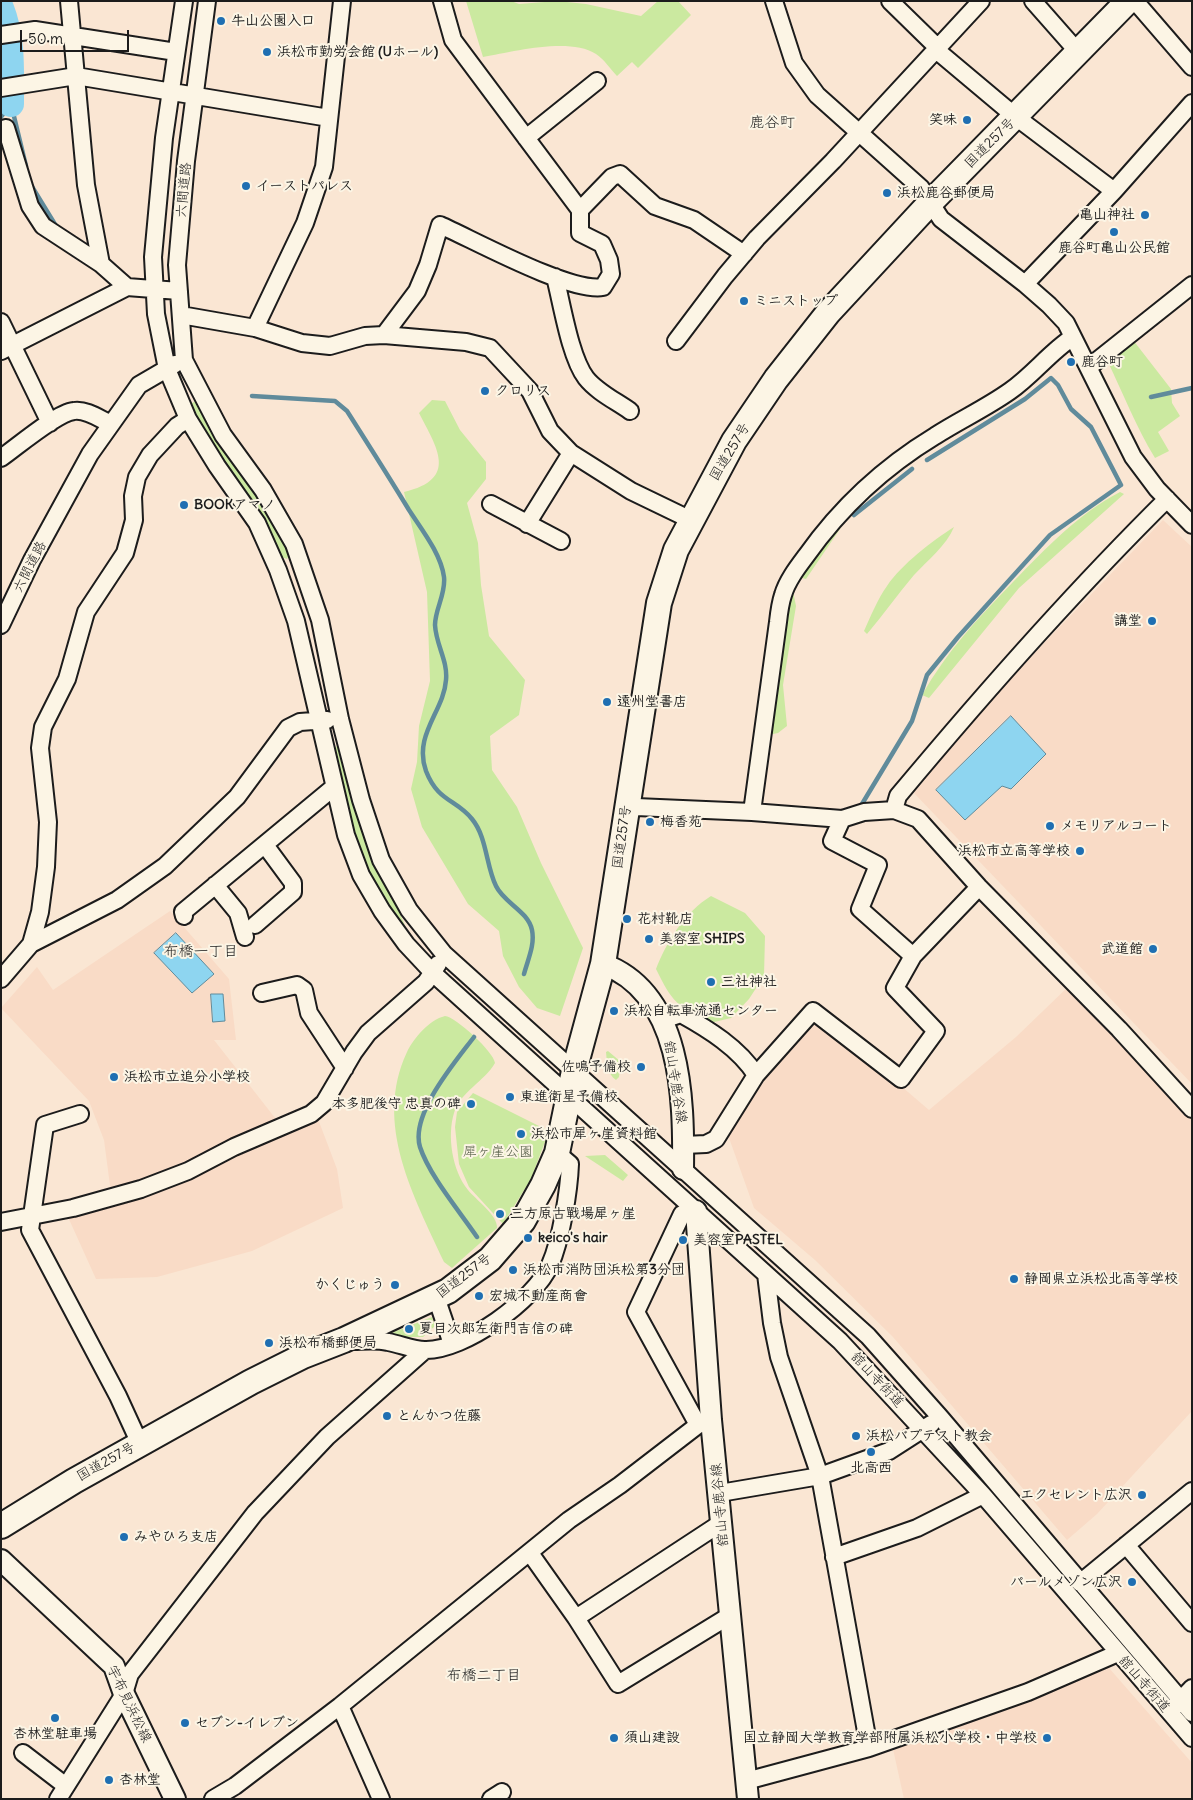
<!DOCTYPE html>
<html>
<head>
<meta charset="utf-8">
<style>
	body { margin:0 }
	#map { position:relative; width:1193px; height:1800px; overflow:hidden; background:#fae6d3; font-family:Delius,sans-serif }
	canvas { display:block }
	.frame { position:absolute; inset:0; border:2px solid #1c1c1c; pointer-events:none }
	.scale { position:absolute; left:20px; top:30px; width:109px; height:22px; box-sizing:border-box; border:2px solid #1c1c1c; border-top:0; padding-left:6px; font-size:15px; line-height:18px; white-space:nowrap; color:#1c1c1c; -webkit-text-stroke:4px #fcf5e5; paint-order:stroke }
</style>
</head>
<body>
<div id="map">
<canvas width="1193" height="1800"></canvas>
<div class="frame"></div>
<div class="scale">50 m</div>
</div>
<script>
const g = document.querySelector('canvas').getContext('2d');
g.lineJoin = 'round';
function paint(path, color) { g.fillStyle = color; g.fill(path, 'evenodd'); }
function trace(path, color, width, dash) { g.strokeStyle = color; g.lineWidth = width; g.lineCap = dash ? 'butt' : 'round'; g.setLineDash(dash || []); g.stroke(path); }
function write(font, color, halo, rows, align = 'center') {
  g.font = font + ' Delius,"Klee One",sans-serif'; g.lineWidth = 4; g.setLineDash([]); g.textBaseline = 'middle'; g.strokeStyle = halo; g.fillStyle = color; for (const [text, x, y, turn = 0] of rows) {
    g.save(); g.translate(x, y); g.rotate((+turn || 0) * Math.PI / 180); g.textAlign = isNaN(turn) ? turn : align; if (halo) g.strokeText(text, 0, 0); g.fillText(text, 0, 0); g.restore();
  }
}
paint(new Path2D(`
	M1163,520L1192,547V1084L914,793L991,698Z
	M170,911L229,979L236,1040H214L279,1123L187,1168L111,1193L104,1140L89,1101L1,1008L37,967L53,990Z
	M1071,984L1192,1116V1411L1097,1514L1067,1540L893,1337L815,1260L754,1208L728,1135L764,1081L817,1018L852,1044L929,1110L1016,1037Z
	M318,1119L337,1169L343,1208L252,1251L157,1277L96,1279L68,1217L236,1153Z
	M1109,1668L1192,1763V1799H904L893,1749Z`), '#f9dbc6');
paint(new Path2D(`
	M466,1H511L519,4L557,1L586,4L641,16L658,1H678L691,15L638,68L632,62L617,76C611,70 604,59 596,54C569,37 513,52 483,57Z
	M1133,340L1171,389L1172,403L1180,416L1158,432L1169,451L1155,458C1136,427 1123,393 1107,360Z
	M197,400L279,529L290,553L287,559L282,557C255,504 217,458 189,405Z
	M432,400L445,401L460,430L486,462V479L467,503L478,543L481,585L489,636L525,680L519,715L490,736L492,770L517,807L541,863L583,948L560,1016L537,1008L519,987L503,956L499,931L468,904L422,827L411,789L417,762L419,726L430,681L427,592L404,492C459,479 437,448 419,413Z
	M1120,492L1124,494L1019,588L929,698L922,695C946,652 979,617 1013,582C1046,548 1078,514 1120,492Z
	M841,522L842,524L840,529L806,579L802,578V572Z
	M954,527C946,546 928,560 914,575C898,594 883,615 867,634L864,631C871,616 877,600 887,586C902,564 932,541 954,527Z
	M792,586L796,606L783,685L787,726L778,733L768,735L767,721Z
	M339,746C348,778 354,812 366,843C377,876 399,904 409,937C363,878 350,825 335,753V747Z
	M711,896L745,913L765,936L764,976L749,999L731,1018L710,1023C677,1006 672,1002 656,969C667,941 685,912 711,896Z
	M445,1016C456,1017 494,1052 495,1063C485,1081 460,1092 454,1113C447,1136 452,1170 468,1190C476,1200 498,1215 497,1228L452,1268L444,1262C414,1196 373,1124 407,1052C414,1038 429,1020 445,1016Z
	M608,1051L621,1062L619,1077L616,1080C607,1074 607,1062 606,1052Z
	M473,1093L549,1131L531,1179L503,1224L469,1187L459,1164L455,1127L457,1112Z
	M605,1155L628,1175L623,1181L585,1156Z
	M432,1317L435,1326L423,1337H381Z`), '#cbe9a0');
const water = new Path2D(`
	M1011,716L1046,754L1011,789L1002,786L965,820L936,790Z
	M176,933L214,974L192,993L154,953Z
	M211,994H223L225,1021L213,1022Z`);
paint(water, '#8ed5f0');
trace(water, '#608b9b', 1);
trace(new Path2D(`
	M11,104L26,166
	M1,117L11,104
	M31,185L56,226
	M252,396L335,401L347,411C368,444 389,477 409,510C422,530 441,554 444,577C446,594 435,609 435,625C436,645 448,661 446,680C444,711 413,735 426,771C438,802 456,799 472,819C487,837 486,866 496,886C504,903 528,911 532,930C535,945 528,959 524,974
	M1151,397L1192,388
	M854,515L912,469
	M862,804L912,721L927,675L958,637L1050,535L1121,485L1091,427L1071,409L1058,385L1051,378L1025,399L927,460
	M474,1037C456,1061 410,1114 420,1147C429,1175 460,1212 477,1237`), '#608b9b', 4.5);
trace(new Path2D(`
	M1,8C13,38 11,72 11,104`), '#8ed5f0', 26);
const minor = new Path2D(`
	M69,1L86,185L101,264L127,287
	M184,1L164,138L153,257L156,314L167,369L188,419L217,466L257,523L278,570L296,621L346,835L361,875L382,911L406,944L435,975L840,1341L983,1495L1192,1738
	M207,1L186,161L177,265L184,360L223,435L263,490L294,544L320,620L340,719L361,800L381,860L409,910L444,954L868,1336L940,1417L1192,1713
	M774,1L794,63L817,95L921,188L941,219L1025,284L1049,305L1066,323L1133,457L1157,489L1192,525
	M890,1L937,47
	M1033,1L1078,52
	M1135,1L1192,67
	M1,35L35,30L176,52
	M935,49L1016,117L1114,191
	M1,88L76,76L329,118
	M1,134L6,128L30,206L43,226L101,264
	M526,138L597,81
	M580,210L612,177L620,174L655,206L694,220L744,254
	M555,277C562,304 570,357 586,378C597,392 616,401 630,411
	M1025,284L1114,191L1192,103
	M181,315L255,328L302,343L330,346L365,336L384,335L466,342L490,348L530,391L550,431L571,453L631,491L691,520
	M1,322L50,423
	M255,328L305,223L324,167L342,1
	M384,335L417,291L428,265L440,225C474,240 570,293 603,287L611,274L609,260L602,244L580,233V210L453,40L442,1
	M676,341L725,276L757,238L833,161L981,1
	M1,351L127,287L179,291
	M1089,367L1192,285
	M1,458C17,447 56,413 74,411C86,409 100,419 111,424
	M491,504L561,541
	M527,524L571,453
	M1,625L32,560L90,454L139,385L175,364
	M626,808L636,807L752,812L778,622C779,613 780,604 783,595C787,581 797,568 806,556C840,508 884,467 935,436C960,420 986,408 1010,391C1033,375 1050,352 1073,337
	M894,810L918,819L979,887L1119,1029L1192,1109
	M752,812L842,819L864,812L894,810L898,796C984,693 1072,593 1167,499
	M215,885L238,913L245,937
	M184,916L183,912L334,787
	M255,925L293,892V883L265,845
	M31,944L40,912L46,867L48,822L40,748L43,727L67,679L86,612L125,553L134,520L133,496L137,477L150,455L177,426L188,419
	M913,956L979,887
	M1,979L31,944L117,900L165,866L237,797L288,728L300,722L327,720
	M262,993L297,985L304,990L309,1013L345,1068
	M663,1020L681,1014C708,1029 739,1048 756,1075
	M80,1114L45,1125L30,1230L118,1396L140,1444
	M684,1145L706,1144L716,1139L756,1075L813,1011L901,1079L936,1031L895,988L913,956L860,909L878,865L832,841L842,819
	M682,1214L636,1312L698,1425
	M1,1222L73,1208L141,1189L188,1171L234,1147L311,1114L324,1103L354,1052L368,1033L426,982L438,964
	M436,1297L452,1344
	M350,1341C362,1341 376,1339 388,1342C400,1344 413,1350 425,1350C464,1351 535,1300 550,1265C561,1240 569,1191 570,1164L557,1153
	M720,1493L820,1476L889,1451L931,1424
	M1126,1545L1192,1623
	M530,1553L576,1618L618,1684L729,1616
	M834,1557L917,1528L983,1495
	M1080,1583L1192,1491
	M576,1618L721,1523
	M340,1706L381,1799
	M1174,1707L1192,1688
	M869,1748L1028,1692L1118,1653
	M23,1753L66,1786
	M746,1781L869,1748L820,1476L779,1357L772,1323L766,1274
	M58,1799L124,1694L130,1674L255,1513L327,1437L425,1350
	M213,1799L235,1786L340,1706L569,1520L620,1485L698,1425L711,1420
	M491,1799L502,1792`);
const major = new Path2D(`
	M603,964C682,993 684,1098 683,1169
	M696,1211L711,1420L748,1799
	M1,1560L114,1666L124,1694L175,1799`);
const highway = new Path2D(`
	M1,1526L74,1481L251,1382L303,1356L344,1340L448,1291L490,1259L523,1221L543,1185L557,1153L574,1071L603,964L659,603L676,550L734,441L776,379L828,313L930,203L1128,1`);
trace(minor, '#1c1c1c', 20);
trace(major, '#1c1c1c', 24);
trace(highway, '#1c1c1c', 28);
trace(minor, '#fcf5e5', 16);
trace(major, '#fcf5e5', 20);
trace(highway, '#fcf5e5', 24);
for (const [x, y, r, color] of [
	[221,21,5,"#1f6fb2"],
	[267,52,5,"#1f6fb2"],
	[967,120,5,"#1f6fb2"],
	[246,186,5,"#1f6fb2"],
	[887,193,5,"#1f6fb2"],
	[1145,215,5,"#1f6fb2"],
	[1114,232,5,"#1f6fb2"],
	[744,301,5,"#1f6fb2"],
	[1071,362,5,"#1f6fb2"],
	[485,391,5,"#1f6fb2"],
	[184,505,5,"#1f6fb2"],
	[1152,621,5,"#1f6fb2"],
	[607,702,5,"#1f6fb2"],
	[650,822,5,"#1f6fb2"],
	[1050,826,5,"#1f6fb2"],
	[1080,851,5,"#1f6fb2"],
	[627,919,5,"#1f6fb2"],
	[649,939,5,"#1f6fb2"],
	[1153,949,5,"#1f6fb2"],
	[711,982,5,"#1f6fb2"],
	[614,1011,5,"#1f6fb2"],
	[641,1067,5,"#1f6fb2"],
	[114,1077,5,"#1f6fb2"],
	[510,1097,5,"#1f6fb2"],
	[471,1104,5,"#1f6fb2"],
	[521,1134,5,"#1f6fb2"],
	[500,1214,5,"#1f6fb2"],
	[528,1238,5,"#1f6fb2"],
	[683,1240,5,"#1f6fb2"],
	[513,1270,5,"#1f6fb2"],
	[1014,1279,5,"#1f6fb2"],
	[395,1285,5,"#1f6fb2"],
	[479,1296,5,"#1f6fb2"],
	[409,1329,5,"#1f6fb2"],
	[269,1343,5,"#1f6fb2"],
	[387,1416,5,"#1f6fb2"],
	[856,1436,5,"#1f6fb2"],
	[871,1452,5,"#1f6fb2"],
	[1142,1495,5,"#1f6fb2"],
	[124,1537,5,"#1f6fb2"],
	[1132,1582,5,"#1f6fb2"],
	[55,1718,5,"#1f6fb2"],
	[185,1723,5,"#1f6fb2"],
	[614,1738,5,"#1f6fb2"],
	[1047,1738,5,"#1f6fb2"],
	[109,1780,5,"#1f6fb2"]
]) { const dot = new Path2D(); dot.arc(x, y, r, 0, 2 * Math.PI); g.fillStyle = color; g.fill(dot); trace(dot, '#fcf5e5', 2); }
write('bold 14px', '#1c1c1c', '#fcf5e5', [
	["牛山公園入口",231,21],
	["浜松市勤労会館 (Uホール)",277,52],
	["笑味",957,120,"right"],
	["イーストパレス",256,186],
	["浜松鹿谷郵便局",897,193],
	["亀山神社",1135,215,"right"],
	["鹿谷町亀山公民館",1114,248,"center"],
	["ミニストップ",754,301],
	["鹿谷町",1081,362],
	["クロリス",495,391],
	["BOOKアマノ",194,505],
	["講堂",1142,621,"right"],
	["遠州堂書店",617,702],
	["梅香苑",660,822],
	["メモリアルコート",1060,826],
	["浜松市立高等学校",1070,851,"right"],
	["花村靴店",637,919],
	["美容室 SHIPS",659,939],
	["武道館",1143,949,"right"],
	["三社神社",721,982],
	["浜松自転車流通センター",624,1011],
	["佐鳴予備校",631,1067,"right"],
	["浜松市立追分小学校",124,1077],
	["東進衛星予備校",520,1097],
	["本多肥後守 忠真の碑",461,1104,"right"],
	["浜松市犀ヶ崖資料館",531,1134],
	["三方原古戰場犀ヶ崖",510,1214],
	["keico's hair",538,1238],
	["美容室PASTEL",693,1240],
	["浜松市消防団浜松第3分団",523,1270],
	["静岡県立浜松北高等学校",1024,1279],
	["かくじゅう",385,1285,"right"],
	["宏城不動産商會",489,1296],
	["夏目次郎左衛門吉信の碑",419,1329],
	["浜松布橋郵便局",279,1343],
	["とんかつ佐藤",397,1416],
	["浜松バプテスト教会",866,1436],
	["北高西",871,1468,"center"],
	["エクセレント広沢",1132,1495,"right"],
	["みやひろ支店",134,1537],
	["パールメゾン広沢",1122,1582,"right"],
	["セブン-イレブン",195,1723],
	["杏林堂駐車場",55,1734,"center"],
	["須山建設",624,1738],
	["国立静岡大学教育学部附属浜松小学校・中学校",1037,1738,"right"],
	["杏林堂",119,1780]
], 'left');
write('14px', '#1c1c1c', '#fcf5e5', [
	["国道257号",990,143,-45],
	["六間道路",184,190,-85],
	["国道257号",730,452,-59],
	["六間道路",30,567,-63],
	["国道257号",622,837,-82],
	["舘山寺鹿谷線",675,1082,81],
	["国道257号",464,1276,-37],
	["舘山寺街道",877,1380,47],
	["国道257号",106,1462,-29],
	["舘山寺鹿谷線",720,1505,-95],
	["舘山寺街道",1144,1684,49],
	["宇布見浜松線",129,1704,64]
]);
write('14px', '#515a44', '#fcf5e5', [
	["犀ヶ崖公園",498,1152]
]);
write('15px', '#1c1c1c', '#fcf5e5', [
	["鹿谷町",772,123],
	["布橋一丁目",201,952],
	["布橋二丁目",484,1676]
]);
</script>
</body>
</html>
